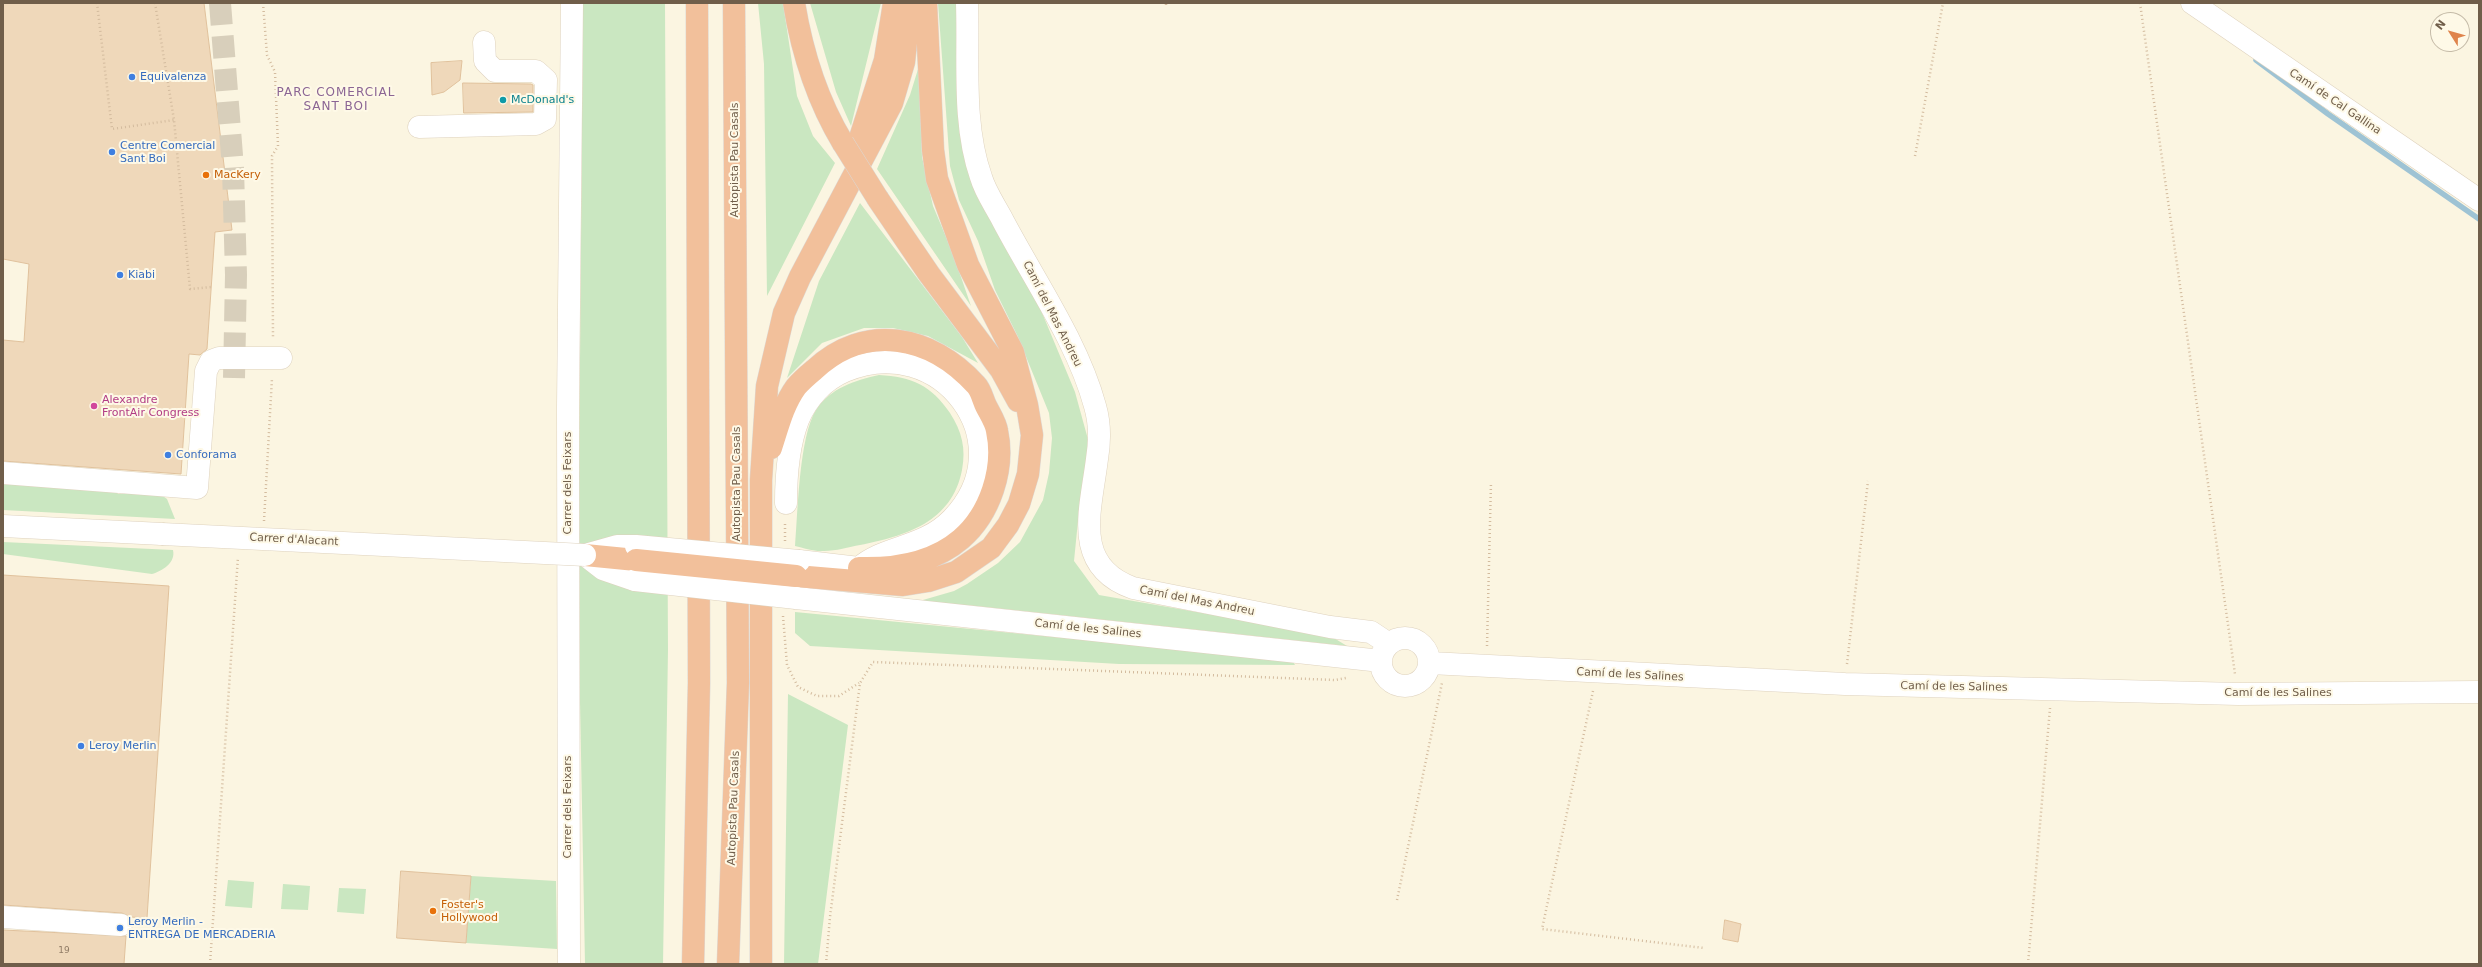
<!DOCTYPE html>
<html>
<head>
<meta charset="utf-8">
<style>
	body { margin:0 }
	#map { position:relative; width:2482px; height:967px; overflow:hidden; background:#fbf5e1; font-family:"DejaVu Sans",sans-serif }
	canvas { display:block }
	.frame { position:absolute; inset:0; border:4px solid #705e4a; pointer-events:none }
	.north { position:absolute; left:2430px; top:12px; width:40px; height:40px; box-sizing:border-box; background:#fef9e7; border:1px solid #c5bba8; border-radius:50%; rotate:307deg; font-size:11px; font-weight:700; line-height:16px; text-align:center; color:#705e4a }
	.north::after { content:''; display:block; margin:auto; width:14px; height:18px; background:#df844c; clip-path:polygon(50% 0,100% 100%,50% 72%,0 100%) }
</style>
</head>
<body>
<div id="map">
<canvas width="2482" height="967"></canvas>
<div class="frame"></div>
<div class="north">N</div>
</div>
<script>
const g = document.querySelector('canvas').getContext('2d');
g.lineJoin = 'round';
function paint(path, color) { g.fillStyle = color; g.fill(path, 'evenodd'); }
function trace(path, color, width, dash) { g.strokeStyle = color; g.lineWidth = width; g.lineCap = dash ? 'butt' : 'round'; g.setLineDash(dash || []); g.stroke(path); }
function write(font, color, halo, rows, align = 'center') {
  g.font = font + ' "DejaVu Sans",sans-serif'; g.lineWidth = 4; g.setLineDash([]); g.textBaseline = 'middle'; g.strokeStyle = halo; g.fillStyle = color; for (const [text, x, y, turn = 0] of rows) {
    g.save(); g.translate(x, y); g.rotate((+turn || 0) * Math.PI / 180); g.textAlign = isNaN(turn) ? turn : align; if (halo) g.strokeText(text, 0, 0); g.fillText(text, 0, 0); g.restore();
  }
}
paint(new Path2D(`
	M583,3H665L668,650L663,964H585L578,597Z
	M758,3H783L797,96L813,136L835,163L767,296L764,64Z
	M810,3H881L851,126L836,92Z
	M938,3H957L962,106L1038,303L1075,392L1089,443L1080,501L1074,561L1099,595L1329,635L1347,646L976,606L916,602L954,591L967,584L998,563L1020,542L1043,500L1049,473L1052,438L1049,413L1018,337L995,290L978,241L959,200L950,166Z
	M919,66L922,157L933,206L952,251L971,306L877,169L910,95Z
	M860,203L962,337L978,363L928,336L893,328H864L822,343L787,378L819,281Z
	M879,375C912,377 931,385 950,413C962,432 966,448 962,470C952,522 906,536 860,545C849,547 836,551 824,551C815,552 804,548 795,546C798,511 799,437 816,410C830,388 856,380 879,375Z
	M3,481L115,488L118,494L156,491L167,499L175,519L3,510Z
	M3,542L173,550C176,563 162,571 152,574L3,554Z
	M795,612L1292,660L1295,665L1119,664L810,646L795,633Z
	M788,694L848,725L818,964H784Z
	M471,876L556,881L557,949L466,943Z
	M228,880L254,882L252,908L225,906Z
	M283,884L310,886L308,910L281,909Z
	M339,888L366,889L364,914L337,912Z`), '#cae7c1');
trace(new Path2D(`
	M2256,60L2328,114L2479,219`), '#9ec3d4', 5.5);
const building = new Path2D(`
	M3,3H204L232,230L215,232L207,349L200,355L189,354L181,474L3,461V340L24,342L29,264L3,259Z
	M462,61L460,80L444,92L432,95L431,63Z
	M463,83L531,84L533,85V112L464,113Z
	M3,575L169,586L147,918L130,917L122,913L3,905Z
	M401,871L471,876L466,943L397,938Z
	M1725,920L1741,924L1738,942L1723,939Z
	M3,930L126,936L124,964H3Z`);
paint(building, '#efd8ba');
trace(building, '#e0c19c', 1);
trace(new Path2D(`
	M220,3L233,168L236,275L234,378`), '#d8cfbb', 22, [22, 11]);
const minor = new Path2D(`
	M967,3C969,60 962,123 981,177C985,191 994,204 1001,217C1032,277 1077,340 1095,406C1100,423 1100,441 1097,459C1091,509 1071,566 1133,588L1330,627L1371,632L1389,644
	M2192,3L2479,200
	M419,127L536,124L545,119L546,80L536,71H495L485,61L484,42
	M3,473L197,488L206,371L211,361L219,358H281
	M786,503C786,475 788,446 798,420C807,398 824,380 845,371C940,330 1026,442 952,519C923,549 885,545 859,568L799,561
	M3,526L162,534
	M585,555L603,569L635,580
	M585,555L617,546H636
	M796,598L1381,661
	M1381 662a24 24 0 1 1 48 0a24 24 0 1 1-48 0Z
	M1430,663L1845,684L2238,694L2479,692
	M3,917L121,925
	M569,964L568,407L572,3`);
const highway = new Path2D(`
	M794,3C802,52 817,100 843,143
	M859,141L885,60L894,3
	M878,199L929,274L1001,370L1018,401
	M771,448C778,427 783,405 796,387C801,381 808,375 814,370C865,322 931,335 976,385C981,390 983,400 986,406C990,414 996,423 997,431C1005,469 990,514 961,539C933,563 895,569 859,568
	M585,555L636,560
	M796,576L903,585L928,581L956,572L991,548L1008,525L1019,504L1028,474L1032,435L1027,405L1013,352L968,265L937,179L933,150L926,3
	M693,964L699,683L697,3
	M728,964L738,683L734,3
	M761,964V480L767,386L784,313L800,277L892,103L904,62L910,3`);
trace(minor, '#ded2be', 23);
trace(highway, '#ddd8d4', 23);
trace(new Path2D(`
	M97,3L112,129L174,120
	M155,3L174,120L190,289L211,287
	M263,3L267,55L275,72L278,146L272,156L273,339
	M2140,3L2235,674
	M1166,5V3
	M1915,156L1943,3
	M264,521L272,378
	M785,541V522
	M783,616L787,665L798,687L817,696H839L859,683
	M1487,646L1491,482
	M1847,664L1868,481
	M1593,691L1542,929L1704,948
	M1397,900L1442,683
	M210,964L238,557
	M826,964L830,917L860,683L873,662L1335,680L1346,678
	M2028,964L2050,708`), '#d3bb9e', 2.5, [1, 3]);
trace(minor, '#fff', 22);
trace(highway, '#f2c09b', 22);
const minorBridge = new Path2D(`
	M162,534L585,555
	M636,546L799,561
	M635,580L796,598`);
const highwayBridge = new Path2D(`
	M843,143L878,199
	M636,560L796,576`);
trace(minorBridge, '#ded2be', 23, []);
trace(highwayBridge, '#ddd8d4', 23, []);
trace(minorBridge, '#fff', 22);
trace(highwayBridge, '#f2c09b', 22);
for (const [x, y, r, color] of [
	[132,77,4,"#3f7fe0"],
	[503,100,4,"#0f9aa8"],
	[112,152,4,"#3f7fe0"],
	[206,175,4,"#e8710a"],
	[120,275,4,"#3f7fe0"],
	[94,406,4,"#d1479c"],
	[168,455,4,"#3f7fe0"],
	[81,746,4,"#3f7fe0"],
	[433,911,4,"#e8710a"],
	[120,928,4,"#3f7fe0"]
]) { const dot = new Path2D(); dot.arc(x, y, r, 0, 2 * Math.PI); g.fillStyle = color; g.fill(dot); trace(dot, '#fef9e7', 1.5); }
write('9px', '#907c66', null, [
	["19",64,951]
]);
write('11px', '#366cbe', '#fef9e7', [
	["Equivalenza",140,77],
	["Centre Comercial",120,146],
	["Sant Boi",120,159],
	["Kiabi",128,275],
	["Conforama",176,455],
	["Leroy Merlin",89,746],
	["Leroy Merlin -",128,922],
	["ENTREGA DE MERCADERIA",128,935]
], 'left');
write('11px', '#0d838f', '#fef9e7', [
	["McDonald's",511,100]
], 'left');
write('11px', '#705e4a', '#fef9e7', [
	["Camí de Cal Gallina",2335,102,34],
	["Autopista Pau Casals",735,160,-90],
	["Camí del Mas Andreu",1052,314,63],
	["Carrer dels Feixars",568,483,-90],
	["Autopista Pau Casals",737,484,-90],
	["Carrer d'Alacant",294,540,3],
	["Camí del Mas Andreu",1197,601,11],
	["Camí de les Salines",1088,629,6],
	["Camí de les Salines",1630,675,3],
	["Camí de les Salines",1954,687,1],
	["Camí de les Salines",2278,693],
	["Carrer dels Feixars",568,807,-90],
	["Autopista Pau Casals",734,808,-88]
]);
write('11px', '#c56008', '#fef9e7', [
	["MacKery",214,175],
	["Foster's",441,905],
	["Hollywood",441,918]
], 'left');
write('11px', '#b23c85', '#fef9e7', [
	["Alexandre",102,400],
	["FrontAir Congress",102,413]
], 'left');
g.letterSpacing = '1px';
write('12px', '#8b6594', '#fef9e7', [
	["PARC COMERCIAL",336,93],
	["SANT BOI",336,107]
]);
g.letterSpacing = '0px';
</script>
</body>
</html>
